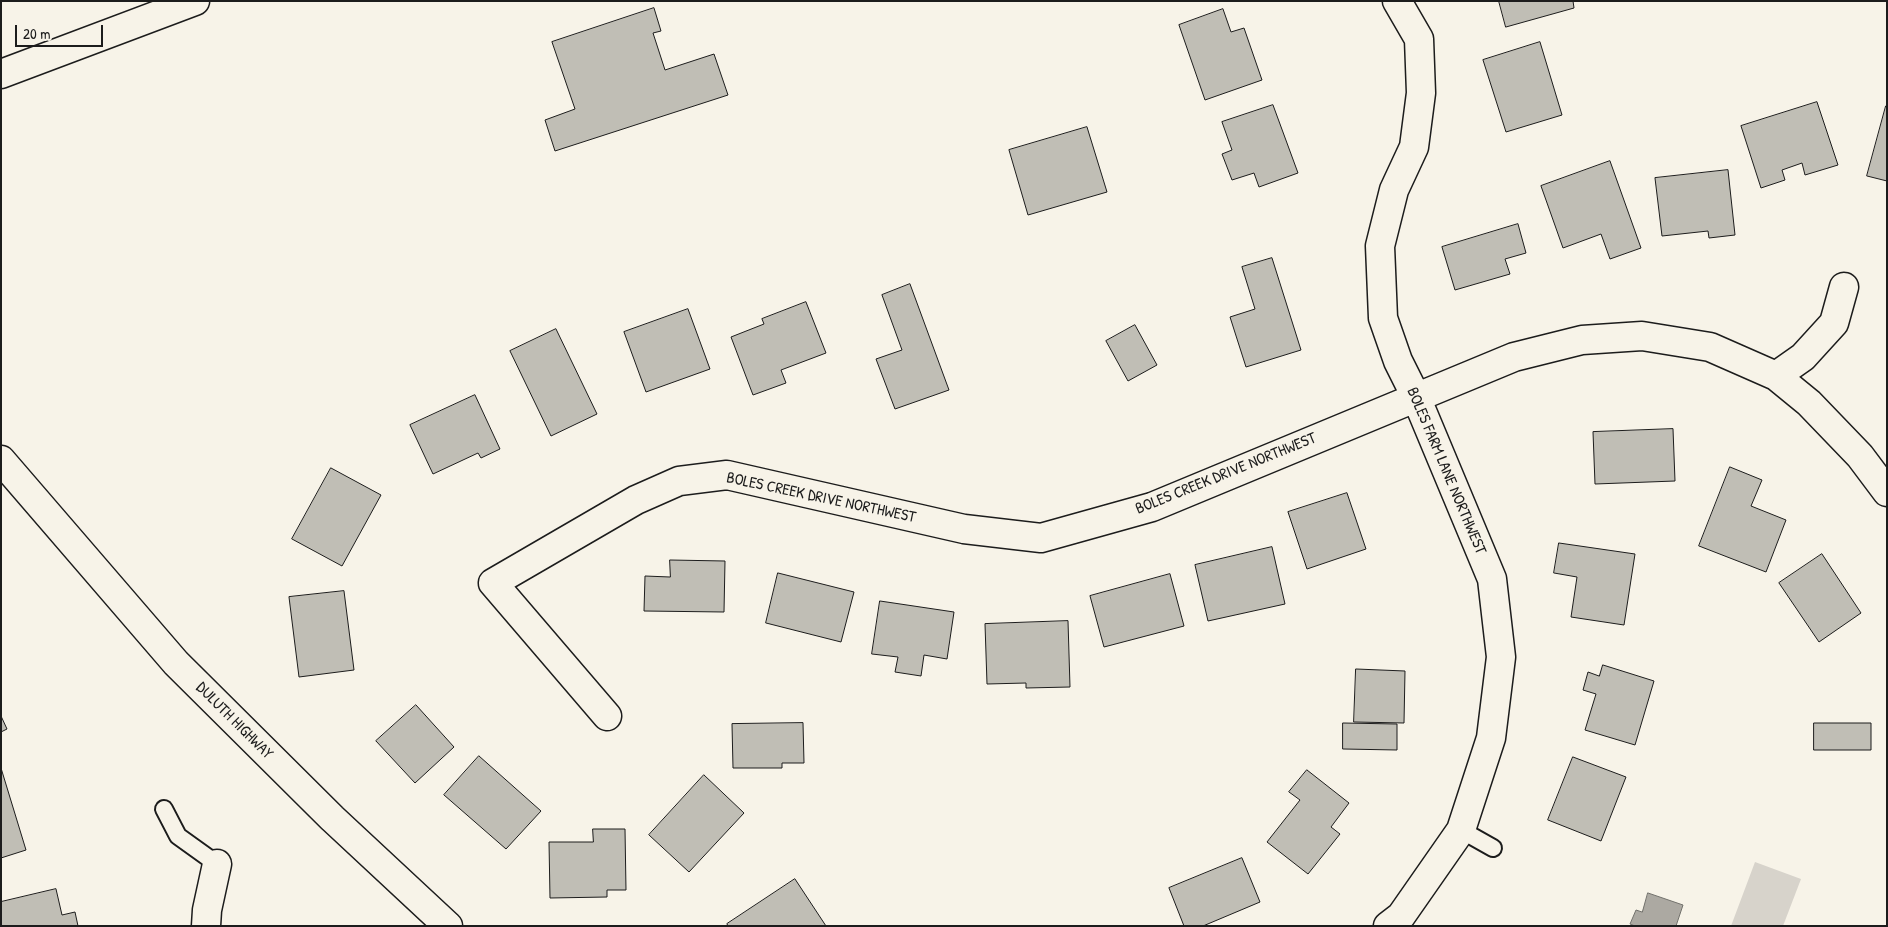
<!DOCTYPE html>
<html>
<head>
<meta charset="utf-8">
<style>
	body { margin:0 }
	#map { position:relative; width:1888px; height:927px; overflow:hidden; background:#f7f3e8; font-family:"Patrick Hand",sans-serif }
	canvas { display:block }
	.frame { position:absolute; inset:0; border:2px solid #1c1c1c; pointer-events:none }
	.scale { position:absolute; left:15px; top:25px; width:88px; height:22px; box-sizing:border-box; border:2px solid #1c1c1c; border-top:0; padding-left:6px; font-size:15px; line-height:18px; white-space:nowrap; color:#1c1c1c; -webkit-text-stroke:4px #f7f3e8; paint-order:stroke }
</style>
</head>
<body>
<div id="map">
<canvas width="1888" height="927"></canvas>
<div class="frame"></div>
<div class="scale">20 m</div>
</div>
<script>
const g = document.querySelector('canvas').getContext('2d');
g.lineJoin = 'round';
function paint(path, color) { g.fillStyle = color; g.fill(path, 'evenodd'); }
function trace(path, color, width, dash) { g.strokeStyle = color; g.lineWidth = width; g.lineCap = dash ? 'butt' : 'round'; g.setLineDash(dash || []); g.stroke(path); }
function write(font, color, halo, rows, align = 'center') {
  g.font = font + ' "Patrick Hand",sans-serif'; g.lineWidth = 4.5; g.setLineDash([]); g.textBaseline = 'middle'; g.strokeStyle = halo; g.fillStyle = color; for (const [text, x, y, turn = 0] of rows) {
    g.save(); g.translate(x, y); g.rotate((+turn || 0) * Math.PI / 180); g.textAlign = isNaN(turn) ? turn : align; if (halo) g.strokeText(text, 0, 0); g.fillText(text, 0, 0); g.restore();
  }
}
paint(new Path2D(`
	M1755,862L1801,879L1783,926H1731Z`), '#d7d3cb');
const water = new Path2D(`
	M1648,893L1683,905L1676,926H1635L1630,924L1636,910L1642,912Z`);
paint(water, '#aca9a2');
trace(water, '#72716c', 1);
const building = new Path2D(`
	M1499,1H1573L1574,8L1506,27Z
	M654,8L661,31L653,33L665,70L714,54L728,95L555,151L545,120L575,109L552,42Z
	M1223,9L1231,32L1244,28L1262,80L1205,100L1179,25Z
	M1540,42L1562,115L1506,132L1483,60Z
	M1817,102L1838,165L1805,175L1802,163L1782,170L1785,180L1761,188L1741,126Z
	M1273,105L1298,173L1259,187L1254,173L1232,180L1222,154L1232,150L1222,122Z
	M1886,106H1887V181L1867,176Z
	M1087,127L1107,192L1028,215L1009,150Z
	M1610,161L1641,248L1610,259L1601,234L1563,248L1541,186Z
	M1728,170L1735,235L1709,238L1708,231L1662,236L1655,178Z
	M1518,224L1526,253L1505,259L1510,274L1455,290L1442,247Z
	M1272,258L1301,350L1246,367L1230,317L1255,309L1242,267Z
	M910,284L949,390L895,409L876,359L902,350L882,295Z
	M806,302L826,353L781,370L786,383L753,395L731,337L764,324L762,319Z
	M688,309L710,369L646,392L624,332Z
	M1135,325L1157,365L1128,381L1106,341Z
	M556,329L597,414L551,436L510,351Z
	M475,395L500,449L481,458L478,453L433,474L410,425Z
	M1673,429L1675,481L1595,484L1593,432Z
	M1730,467L1762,480L1751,506L1786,520L1766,572L1699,546Z
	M331,468L381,495L342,566L292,539Z
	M1347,493L1366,549L1307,569L1288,512Z
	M1559,543L1635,554L1624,625L1571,617L1577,577L1554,573Z
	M1272,547L1285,604L1208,621L1195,565Z
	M1822,554L1861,613L1819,642L1779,583Z
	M670,560L725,561L724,612L644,611L645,576L670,577Z
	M778,573L854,592L841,642L766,623Z
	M1170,574L1184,626L1104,647L1090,596Z
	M344,591L354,670L299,677L289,597Z
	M880,601L954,612L947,659L924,655L921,676L895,672L898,657L872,654Z
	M1068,621L1070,687L1026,688V683L987,684L985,624Z
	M1603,665L1654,681L1635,745L1585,730L1596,694L1583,690L1588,672L1599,676Z
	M1356,669L1405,671L1404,723L1354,722Z
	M416,705L454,747L415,783L376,741Z
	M1,716L7,729L1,732Z
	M803,723L804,763H782V768H733L732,724Z
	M1343,723L1397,724V750L1343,749Z
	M1814,723H1871V750H1814Z
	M479,756L541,811L506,849L444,795Z
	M1573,757L1626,777L1601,841L1548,820Z
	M1,768L26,850L1,858Z
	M1307,770L1349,803L1331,827L1340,834L1308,874L1267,842L1300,800L1289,792Z
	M704,775L744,813L689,872L649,835Z
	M593,829H625L626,890H607V897L550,898L549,842H593Z
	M1242,858L1260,902L1203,926H1184L1169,888Z
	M795,879L826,926H728L727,924Z
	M56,889L62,915L75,912L78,926H1V902Z`);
paint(building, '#c0beb5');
trace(building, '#1c1c1c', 1);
const service = new Path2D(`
	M164,809L178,836L217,864
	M1461,830L1493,848`);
const minor = new Path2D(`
	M1776,376L1803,357L1834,323L1844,287
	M607,716L493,583L636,500L679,481L727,475L964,529L1041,538L1152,507L1514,357L1582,340L1642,336L1710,347L1776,376L1809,403L1860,456L1887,492
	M206,926L207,910L217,864
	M1388,926L1401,916L1461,830L1491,738L1501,657L1492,579L1416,397L1398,361L1383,318L1380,246L1394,190L1414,147L1421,93L1419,39L1397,1`);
const tertiary = new Path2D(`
	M1,74L195,1`);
const secondary = new Path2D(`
	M1,460L176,663L332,818L448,926`);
trace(service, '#1c1c1c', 20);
trace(minor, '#1c1c1c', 31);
trace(tertiary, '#1c1c1c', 31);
trace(secondary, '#1c1c1c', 31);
trace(service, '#f7f3e8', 16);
trace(minor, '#f7f3e8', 28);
trace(tertiary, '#f7f3e8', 28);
trace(secondary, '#f7f3e8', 28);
write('16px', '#1c1c1c', '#f7f3e8', [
	["BOLES FARM LANE NORTHWEST",1446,471,67],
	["BOLES CREEK DRIVE NORTHWEST",1226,474,-22],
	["BOLES CREEK DRIVE NORTHWEST",821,498,12],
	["DULUTH HIGHWAY",234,721,45]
]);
</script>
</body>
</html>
